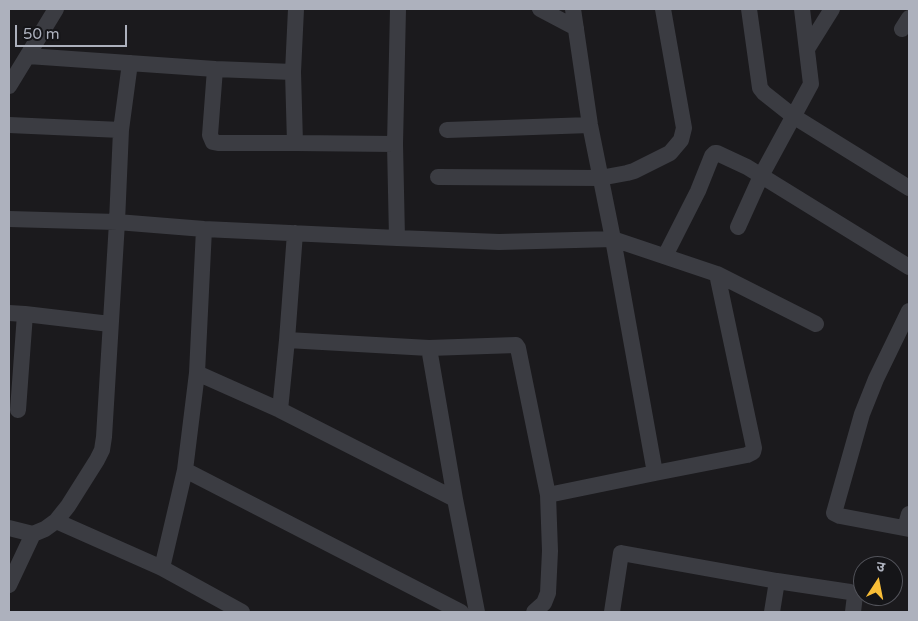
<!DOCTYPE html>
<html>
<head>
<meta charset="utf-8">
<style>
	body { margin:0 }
	#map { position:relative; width:918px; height:621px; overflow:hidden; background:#1b1a1d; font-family:"Varela Round","Noto Sans Devanagari",sans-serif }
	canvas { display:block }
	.frame { position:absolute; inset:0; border:10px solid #adb1bd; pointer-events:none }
	.north { position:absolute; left:853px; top:556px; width:50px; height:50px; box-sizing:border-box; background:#151518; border:1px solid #52535a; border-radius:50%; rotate:11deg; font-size:14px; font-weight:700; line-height:20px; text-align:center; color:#adb1bd }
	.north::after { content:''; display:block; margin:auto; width:18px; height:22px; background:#f9be37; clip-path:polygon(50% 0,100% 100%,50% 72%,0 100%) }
	.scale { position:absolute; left:15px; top:25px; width:112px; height:22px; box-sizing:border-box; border:2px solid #adb1bd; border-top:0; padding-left:6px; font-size:15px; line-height:18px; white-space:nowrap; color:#adb1bd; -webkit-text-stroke:4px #151518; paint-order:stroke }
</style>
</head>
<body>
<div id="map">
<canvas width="918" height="621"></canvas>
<div class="frame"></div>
<div class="north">उ</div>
<div class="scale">50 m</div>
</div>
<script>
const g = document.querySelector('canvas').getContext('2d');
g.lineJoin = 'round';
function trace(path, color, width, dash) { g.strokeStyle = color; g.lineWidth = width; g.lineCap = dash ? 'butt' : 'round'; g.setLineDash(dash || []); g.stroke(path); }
trace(new Path2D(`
	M540,9L576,28
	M749,9L760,88L764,93L793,116L909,188
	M902,29L909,18
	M807,49L832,9
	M28,56L215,69L293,72L296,9
	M215,69L210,135L213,142L218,143H295L293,72
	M9,86L56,9
	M9,125L121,130
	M447,130L590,125
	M295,143L395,144
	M438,177L600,178L627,173L634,171L670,153L681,140L684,128L663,9
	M9,219L117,222L204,229L397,238L395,144L398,9
	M738,227L761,176L811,84L802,9
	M204,229L197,373L280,410L287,340L295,233
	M397,238L499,242L613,239L717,274L816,324
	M665,256L698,191L712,156L715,153H717L747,167L909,267
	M909,311L876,379L862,414L834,513L840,516L909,529
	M9,313L25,314L110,324
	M287,340L429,348L516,345L518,348L548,495L655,473L613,239L590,125L573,9
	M18,410L25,314
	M280,410L455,499L429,348
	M185,470L461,612
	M655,473L747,455L753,452L754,448L717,274
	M455,499L477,612
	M56,521L162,568L242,612
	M9,528L33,534L45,529L56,521L68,506L97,460L102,450L104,437L117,222L121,130L130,63
	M905,528L909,514
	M162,568L185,470L197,373
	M9,585L33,534
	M534,612L544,603L548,593L550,551L548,495
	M612,612L621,553L777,581L850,592L855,595L853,612
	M772,612L777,581`), '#3b3c42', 16);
</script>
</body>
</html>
